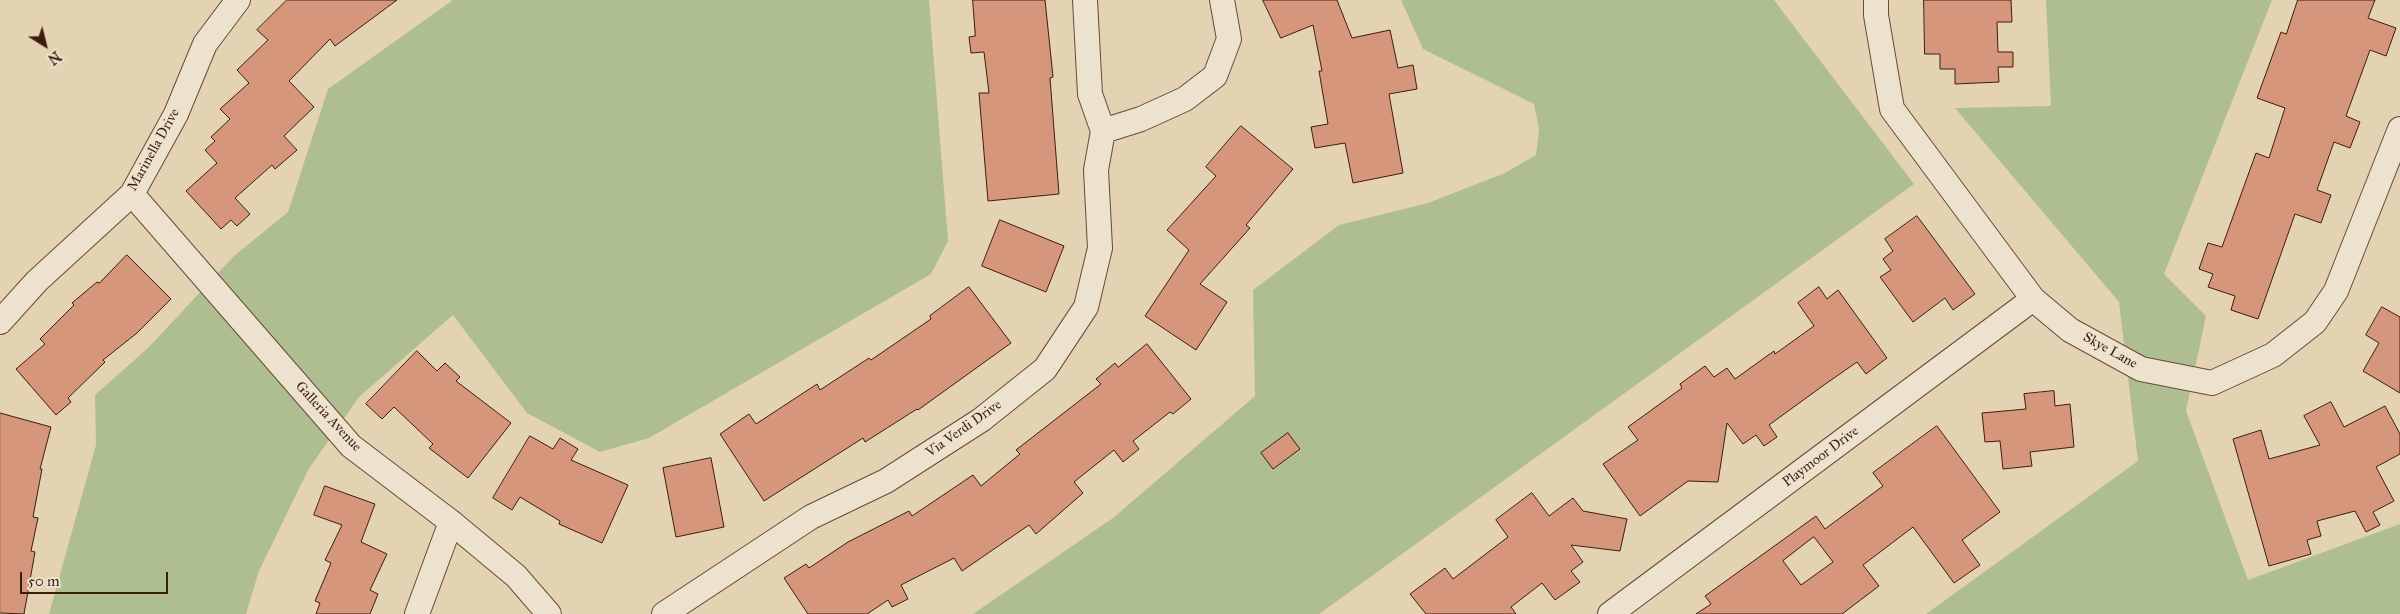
<!DOCTYPE html>
<html>
<head>
<meta charset="utf-8">
<style>
	body { margin:0 }
	#map { position:relative; width:2400px; height:614px; overflow:hidden; background:#e4d3b2; font-family:"IM FELL Great Primer",serif }
	canvas { display:block }
	.north { position:absolute; left:20px; top:20px; width:50px; height:50px; -webkit-text-stroke:4px #ede2cd; paint-order:stroke; rotate:144deg; font-size:14px; font-weight:700; line-height:20px; text-align:center; color:#3d1d0e }
	.north::after { content:''; display:block; margin:auto; width:18px; height:22px; background:#3d1d0e; clip-path:polygon(50% 0,100% 100%,50% 72%,0 100%) }
	.scale { position:absolute; left:20px; top:572px; width:148px; height:22px; box-sizing:border-box; border:2px solid #3d1d0e; border-top:0; padding-left:6px; font-size:15px; line-height:18px; white-space:nowrap; color:#3d1d0e; -webkit-text-stroke:4px #ede2cd; paint-order:stroke }
</style>
</head>
<body>
<div id="map">
<canvas width="2400" height="614"></canvas>
<div class="north">N</div>
<div class="scale">50 m</div>
</div>
<script>
const g = document.querySelector('canvas').getContext('2d');
g.lineJoin = 'round';
function paint(path, color) { g.fillStyle = color; g.fill(path, 'evenodd'); }
function trace(path, color, width, dash) { g.strokeStyle = color; g.lineWidth = width; g.lineCap = dash ? 'butt' : 'round'; g.setLineDash(dash || []); g.stroke(path); }
function write(font, color, halo, rows, align = 'center') {
  g.font = font + ' "IM FELL Great Primer",serif'; g.lineWidth = 4; g.setLineDash([]); g.textBaseline = 'middle'; g.strokeStyle = halo; g.fillStyle = color; for (const [text, x, y, turn = 0] of rows) {
    g.save(); g.translate(x, y); g.rotate((+turn || 0) * Math.PI / 180); g.textAlign = isNaN(turn) ? turn : align; if (halo) g.strokeText(text, 0, 0); g.fillText(text, 0, 0); g.restore();
  }
}
paint(new Path2D(`
	M453,0H929L948,241L931,274L649,438L600,452L527,413L453,315L359,397L308,470L259,571L246,614H49L96,445L95,395L149,347L234,256L288,212L328,89Z
	M1401,0H1774L1914,184L1319,614H973L1113,518L1255,396L1253,290L1339,225L1428,203L1505,173L1536,155L1539,129L1534,104L1423,49Z
	M2046,0H2272L2164,274L2206,316L2186,411L2248,580L2400,524V614H1926L2138,461L2119,302L1955,108L2051,106Z`), '#aebe91');
const building = new Path2D(`
	M287,0H397L335,46L330,39L289,81L314,107L284,136L297,150L275,169L272,165L235,198L250,214L237,226L231,220L221,229L186,191L217,163L205,150L215,141L211,137L230,119L220,109L249,83L237,70L268,40L257,30Z
	M973,0H1045L1053,77L1050,78L1059,194L988,201L979,93H989L984,52L971,53L969,37L975,36Z
	M1263,0H1337L1352,38L1390,30L1398,68L1413,65L1417,89L1389,94L1403,173L1353,183L1345,143L1315,148L1311,127L1328,124L1319,71H1322L1313,25L1281,38Z
	M1924,0H2011L2012,22H1997L1998,52H2013V67H1998L1999,82L1955,84V69H1940V54H1925Z
	M2298,0H2375L2368,18L2396,28L2386,56L2370,50L2346,116L2360,122L2350,148L2334,142L2317,190L2331,195L2321,223L2295,214L2258,319L2231,310L2235,296L2208,287L2213,274L2199,269L2208,243L2222,247L2256,153L2269,158L2285,108L2257,98L2281,32L2286,34Z
	M1241,126L1293,169L1246,225L1250,228L1200,284L1227,302L1196,350L1145,316L1189,250L1167,230L1216,176L1206,167Z
	M1917,216L1975,294L1953,310L1945,298L1913,322L1880,277L1891,270L1883,259L1893,251L1885,239Z
	M1000,220L1064,246L1046,292L982,266Z
	M127,255L171,299L137,333L103,360L105,362L68,398L71,402L56,415L16,369L45,344L40,339L74,305L72,303L97,282L99,283Z
	M969,287L1011,343L918,410L917,409L865,442L863,438L764,501L720,434L749,414L756,424L817,384L820,390L869,358L871,360L931,319L930,316Z
	M1819,287L1827,299L1838,290L1887,358L1866,374L1857,362L1824,385L1769,425L1777,437L1764,446L1756,435L1743,444L1727,423L1718,482L1688,481L1640,516L1603,464L1638,440L1628,427L1682,388L1680,384L1705,366L1714,377L1727,368L1735,379L1774,351L1775,354L1814,326L1798,303Z
	M2382,307L2400,317V393L2363,371L2379,343L2366,335Z
	M1147,344L1191,399L1173,414L1170,412L1133,441L1139,449L1123,462L1114,450L1074,482L1083,493L1036,534L1029,525L962,571L954,558L901,585L908,599L892,607L888,600L867,614H808L784,578L806,564L809,568L848,542L909,511L912,516L973,475L981,486L1020,454L1016,450L1101,384L1096,379L1115,363L1118,367Z
	M417,351L437,371L445,363L460,377L456,381L511,423L468,478L429,448L433,444L394,407L382,419L366,404Z
	M2054,391L2055,406L2070,404L2074,447L2030,452L2032,466L2003,469L2000,441L1985,442L1982,413L2026,409L2024,394Z
	M2331,402L2344,427L2385,406L2400,434V454L2376,467L2394,501L2373,512L2380,525L2366,532L2355,511L2317,521L2321,536L2307,540L2311,554L2269,566L2233,439L2261,430L2269,459L2320,445L2304,416Z
	M0,413L51,427L40,469H42L33,517L38,518L31,551L35,552L24,614L0,613Z
	M1937,426L2000,512L1962,540L1980,565L1954,583L1913,527L1863,565L1879,586L1842,614H1696L1711,604L1705,596L1816,516L1825,529L1883,486L1873,473ZM1814,537L1833,562L1801,585L1783,561Z
	M1288,433L1300,449L1273,469L1261,453Z
	M530,436L553,449L560,438L578,449L571,460L628,485L602,543L559,524L560,521L520,497L512,510L493,498Z
	M711,458L724,527L676,537L663,468Z
	M325,486L375,504L361,542L387,554L370,590L378,594L370,614H316L320,603L315,601L331,563L325,560L342,525L314,515Z
	M1532,493L1549,516L1573,498L1583,511L1627,519L1620,551L1571,545L1583,562L1571,571L1580,582L1555,600L1542,583L1511,607L1516,614H1426L1410,594L1445,568L1453,579L1508,537L1496,520Z`);
paint(building, '#d6967b');
trace(building, '#3d1d0e', 1);
const minor = new Path2D(`
	M1876,0V15L1892,109L2033,299L2070,330L2141,369L2212,383L2273,355L2315,322L2336,291L2400,129
	M1103,131L1141,119L1185,99L1215,76L1229,39L1222,0
	M132,194L351,446L451,522L516,576L549,614
	M0,322L37,281L132,194L176,114L205,44L238,0
	M417,614L451,522
	M664,614L811,517L886,481L981,420L1045,369L1086,307L1100,248L1096,170L1103,131L1090,94L1085,0
	M1610,614L2033,299`);
trace(minor, '#674a37', 26);
trace(minor, '#ede2cd', 24);
write('14px', '#3d1d0e', '#ede2cd', [
	["Marinella Drive",154,150,-61],
	["Skye Lane",2110,351,29],
	["Galleria Avenue",328,417,47],
	["Via Verdi Drive",964,429,-35],
	["Playmoor Drive",1821,457,-37]
]);
</script>
</body>
</html>
